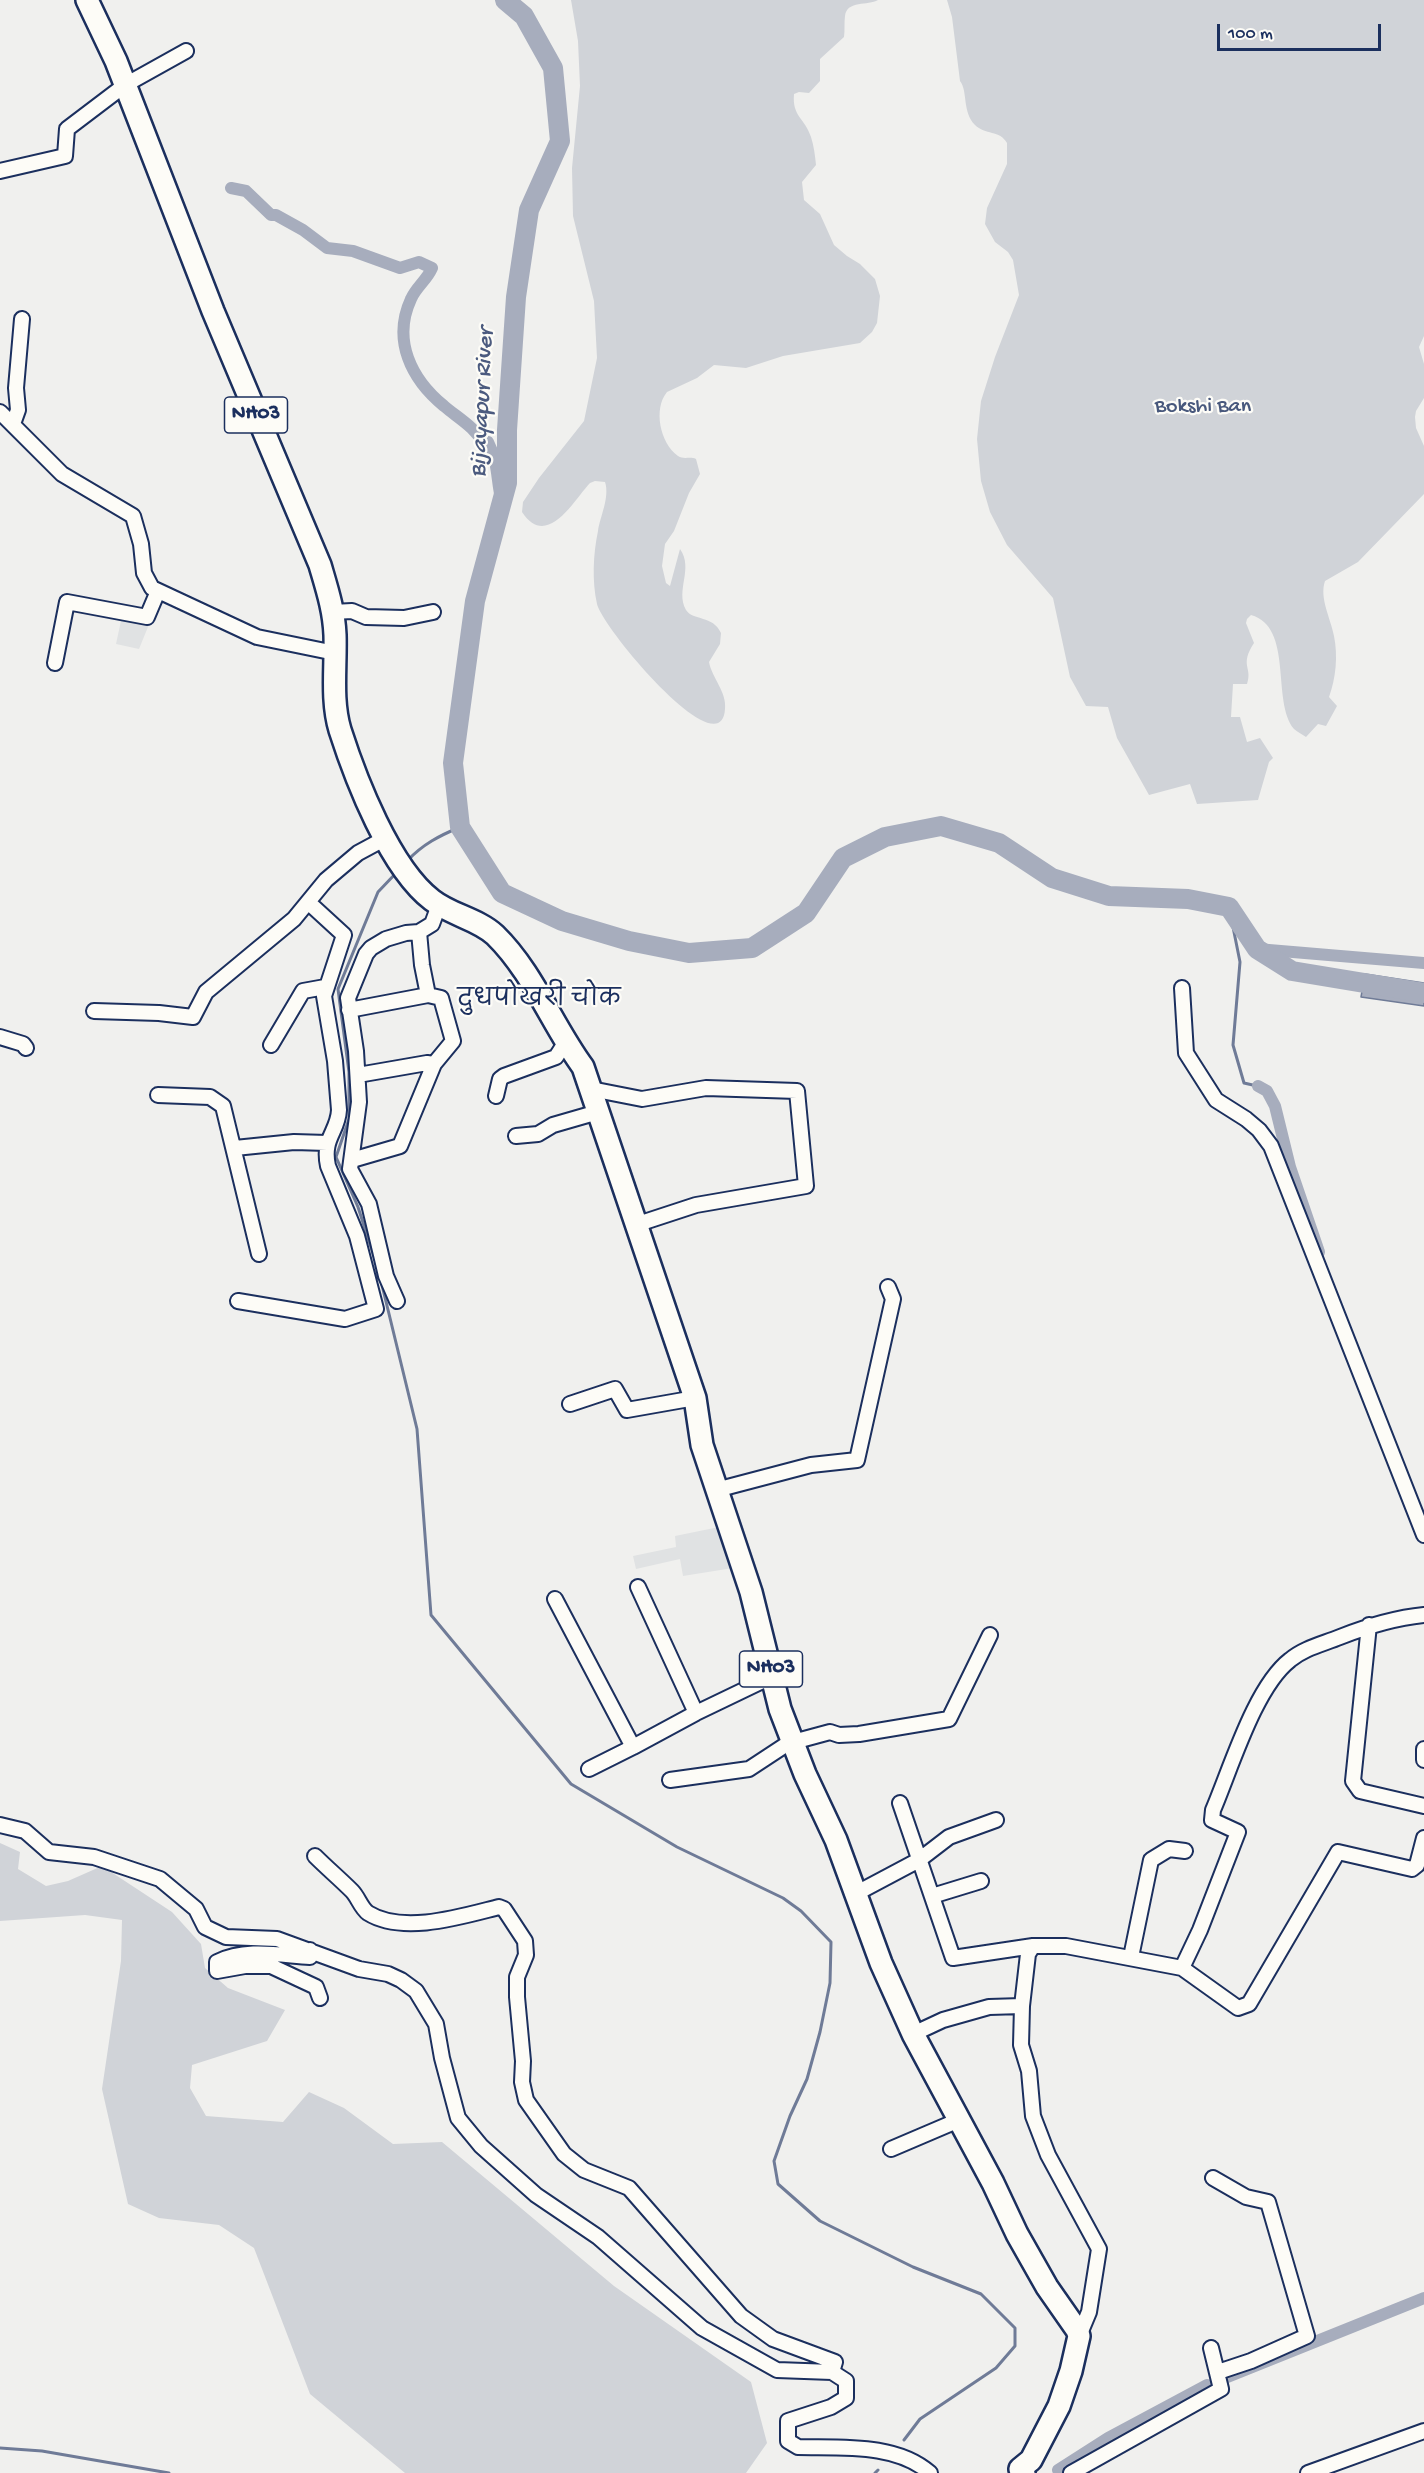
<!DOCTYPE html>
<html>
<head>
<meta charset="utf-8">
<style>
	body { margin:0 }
	#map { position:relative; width:1424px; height:2473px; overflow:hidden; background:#f0f0ee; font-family:"Gochi Hand",sans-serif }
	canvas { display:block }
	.scale { position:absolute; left:1217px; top:24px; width:164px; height:27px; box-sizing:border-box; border:3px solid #1b2f5e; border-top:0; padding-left:8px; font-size:18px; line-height:21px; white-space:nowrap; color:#1b2f5e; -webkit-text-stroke:4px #fdfcf7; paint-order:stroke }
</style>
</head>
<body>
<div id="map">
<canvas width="1424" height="2473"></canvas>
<div class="scale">100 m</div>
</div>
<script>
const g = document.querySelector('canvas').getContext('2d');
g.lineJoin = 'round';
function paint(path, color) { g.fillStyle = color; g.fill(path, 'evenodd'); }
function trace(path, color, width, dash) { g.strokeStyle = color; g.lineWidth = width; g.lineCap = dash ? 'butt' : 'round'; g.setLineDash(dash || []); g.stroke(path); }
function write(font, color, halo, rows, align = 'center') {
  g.font = font + ' "Gochi Hand","Playpen Sans Deva",sans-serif'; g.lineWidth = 4.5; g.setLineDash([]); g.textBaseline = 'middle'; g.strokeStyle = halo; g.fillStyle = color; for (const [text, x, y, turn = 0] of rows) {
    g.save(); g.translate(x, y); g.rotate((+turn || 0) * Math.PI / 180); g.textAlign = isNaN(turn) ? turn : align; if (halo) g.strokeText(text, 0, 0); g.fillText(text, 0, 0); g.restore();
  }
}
paint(new Path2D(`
	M122,616L150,622L139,649L116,644Z
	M724,1526L733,1568L683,1576L680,1559L636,1569L633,1556L676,1547L675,1536Z`), '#e0e2e3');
paint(new Path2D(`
	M571,0H878C868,6 847,0 845,16C844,23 845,30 844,37L820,59V81L809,93L799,92L794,94C792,117 805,118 811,137C814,146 815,156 816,165L802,182L804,200L820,214L834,245L847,256L860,264L875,279L880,296L877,323L872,332L860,343L783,356L746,368L714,365L697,378L667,392C653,409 660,443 678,456C684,460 690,456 696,459L700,474L689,493L674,531L665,544L662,566L666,583L670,586L680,549C694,569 675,590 686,610C693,621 713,615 721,633L720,644L709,662C712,678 727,692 725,709C721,769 603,629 597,604C592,581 593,555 598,531C600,517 610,497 605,482L595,481L590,483C574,500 547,550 522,512L523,502L539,478L584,421L597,358L594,301L573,216L572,168L580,86L578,41Z
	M947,0H1424V336L1419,347L1424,364V398L1416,411L1415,417L1416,428L1424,446V494L1358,562L1325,581C1319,598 1331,619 1334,636C1338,656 1336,678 1329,697L1337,706L1326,726L1318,724L1306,737C1302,734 1297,732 1294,729C1271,701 1294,627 1251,615L1247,619L1246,623L1254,643C1239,666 1253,667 1247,684H1233L1231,717H1240L1247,742L1260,738L1273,758L1269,762L1258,800L1197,804L1190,784L1149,795L1117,738L1108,707L1086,706L1070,677L1053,598L1007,545L990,512L981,481L977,439L981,401L995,357L1019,295L1013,260L1008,252L995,242L985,224L987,208L1007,164V143C1000,130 985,135 975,125C962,112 968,91 960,81L952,17Z
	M0,1843L20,1852L18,1869L46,1886L68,1881L102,1866L172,1912L201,1944L205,1968L228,1988L285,2010L267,2041L192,2065L190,2088L206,2116L283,2122L309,2092L344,2108L393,2144L442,2142L614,2286L751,2382L767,2443L746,2473H405L310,2394L254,2248L219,2225L159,2218L128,2204L102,2089L121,1961L122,1920L85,1915L0,1921Z`), '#d0d3d8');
const water = new Path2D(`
	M1365,974L1424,983V1006L1361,997Z`);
paint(water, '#a7adbd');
trace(water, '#6f7b97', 1.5);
trace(new Path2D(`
	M407,861C423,844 439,836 460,827
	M1229,907L1240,962L1233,1045L1244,1083L1257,1086
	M378,1269L358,1207L336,1157L349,1119V1072L338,989L378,892L397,872
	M381,1281L417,1429L431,1615L571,1784L677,1847L783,1898L801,1911L831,1942L830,1983L820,2032L807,2079L790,2116L774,2161L778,2184L820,2221L913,2267L981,2294L1015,2328V2346L996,2368L920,2419L904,2440
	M0,2448L42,2451L169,2473
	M875,2473L878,2470`), '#6f7b97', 3);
trace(new Path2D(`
	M231,188L246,191L271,215H276L303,230L327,248L353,251L400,268L419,262L432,268C427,280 416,287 411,299C392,340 411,379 444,406C458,418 475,427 484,444L488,442C499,463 496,480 502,503
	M1257,949L1424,963
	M1258,1086L1267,1091L1275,1106L1290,1167L1319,1252
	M1225,2378L1424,2298
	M1058,2470L1108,2438L1207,2385`), '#a7adbd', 12);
trace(new Path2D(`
	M505,0L524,16L553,68L560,141L529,210L516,297L507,430V483L475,601L453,763L460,827L502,893L562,921L629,941L689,953L752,948L806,913L843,858L885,837L941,826L999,843L1052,878L1109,896L1188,899L1229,907L1257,949L1292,971L1424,993`), '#a7adbd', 20);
const minor = new Path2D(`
	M0,171L65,156L67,129L125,85L186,51
	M0,412L62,474L133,516L141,544L144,573L152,588L257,637L335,653
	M13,424L18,410L16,388L22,319
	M333,612L352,611L366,617L404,618L433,612
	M55,663L67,602L147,617L158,591
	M1182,988L1186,1053L1216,1100L1246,1119L1259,1130L1271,1146L1424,1535
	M349,1010L428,995
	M94,1011L159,1013L193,1017L206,992L294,919L326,880L358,853L384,839
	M0,1037L23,1044L26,1048
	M271,1045L303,991L325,987
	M358,1075L427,1063L434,1064
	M591,1089L642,1099L706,1088L797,1091L806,1186L696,1205L635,1225
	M158,1095L210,1097L223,1106L259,1254
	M496,1096L500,1079L504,1076L556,1057L565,1043
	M516,1136L538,1134L553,1125L598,1112
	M235,1148L294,1142L327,1143
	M352,1160L400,1146L434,1064L453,1041L441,998L428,995L422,965L419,932L432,924L439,905
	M238,1301L345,1319L376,1309L357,1236L328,1166C322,1138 338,1132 339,1110L335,1061L324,996L344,935L308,902
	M397,1301L386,1276L369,1204L350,1169L359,1102L356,1051L348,998L366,954L371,948L386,939L406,933L419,932
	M570,1404L615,1389L627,1410L695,1398
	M716,1490L811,1465L857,1460L893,1299L888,1287
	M638,1587L696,1713
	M555,1599L633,1747L696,1713L773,1676
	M1369,1625L1353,1781L1360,1791L1424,1806
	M793,1742L830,1732L839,1735L859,1734L949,1719L990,1635
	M1424,1760V1749
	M589,1769L633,1747
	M670,1780L749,1769L784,1746L794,1745
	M900,1803L953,1958L1033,1946
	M0,1825L25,1831L49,1852L94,1857L160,1879L196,1909L205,1927L226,1937L277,1939L359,1969L388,1974L401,1980L416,1991L436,2024L442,2058L458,2118L481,2146L536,2195L598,2237L702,2328L777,2370L832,2372L846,2381V2398L831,2407L788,2421V2441L798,2447C842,2448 896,2443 930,2473
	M315,1856C327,1868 340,1879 352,1891C358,1897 361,1908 368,1913C403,1935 463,1916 499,1907L504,1909L525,1941L526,1955L517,1977V1997L523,2061L522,2082L526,2100L564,2154L584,2170L629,2188L741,2316L773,2339L835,2362L832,2372
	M855,1894L919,1860L949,1837L996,1820
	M932,1896L981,1881
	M310,1950V1957C278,1955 246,1948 217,1962V1971L245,1966H271L316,1987L320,1998
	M1131,1957L1151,1860L1169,1849L1185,1851
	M1182,1968L1238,2008L1249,2004L1338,1852L1412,1869L1417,1865L1424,1838
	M1022,2006L1021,2045L1029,2071L1033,2116L1048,2155L1099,2249L1089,2312L1079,2336
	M913,2034L943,2020L989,2007L1022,2006L1028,1954L1033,1946H1066L1182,1968L1200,1930L1238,1832L1212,1820L1213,1810C1231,1768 1255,1687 1290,1660C1304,1648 1323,1644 1340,1637C1368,1626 1394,1618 1424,1615
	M891,2149L959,2120
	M1213,2178L1246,2197L1268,2202L1307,2336L1251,2361L1218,2372
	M1071,2473L1221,2389L1211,2348
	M1308,2473L1424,2431`);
const primary = new Path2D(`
	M87,0L116,61L213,311L320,565C327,589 334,610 335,635C336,667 331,700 340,730C356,780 390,868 432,900C451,915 478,919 495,935C533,972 552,1025 583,1067L695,1398L702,1445L751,1592L780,1709L805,1774L836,1840L881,1963L913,2034L993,2183L1017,2234L1047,2287L1077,2330L1079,2336L1071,2371L1059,2406L1031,2460L1020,2469L1024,2473`);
trace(minor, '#1b2f5e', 18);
trace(primary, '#1b2f5e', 26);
trace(minor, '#fdfcf7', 14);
trace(primary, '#fdfcf7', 21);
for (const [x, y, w] of [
	[256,415,63],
	[771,1669,63]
]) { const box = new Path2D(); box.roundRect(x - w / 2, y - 18, w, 36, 4.5); g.fillStyle = '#fdfcf7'; g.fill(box); trace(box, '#1b2f5e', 1.5); }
write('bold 21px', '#1b2f5e', null, [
	["NH03",256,415],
	["NH03",771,1669]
]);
write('22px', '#48587c', '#fdfcf7', [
	["Bokshi Ban",1203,408]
]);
write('italic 24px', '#4c5b7f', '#fdfcf7', [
	["Bijayapur River",484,403,-87]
]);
write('24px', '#1b2f5e', '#fdfcf7', [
	["दुधपोखरी चोक",539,1001]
]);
</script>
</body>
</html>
